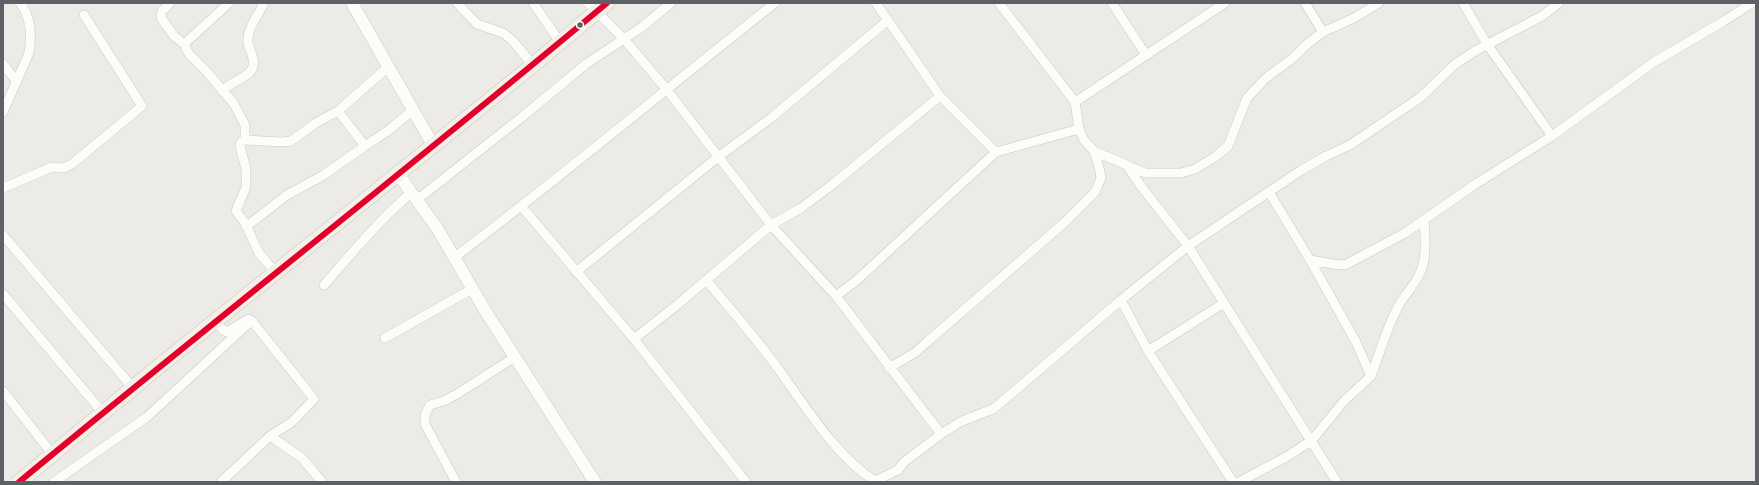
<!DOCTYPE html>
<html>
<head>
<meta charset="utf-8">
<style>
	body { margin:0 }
	#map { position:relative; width:1759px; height:485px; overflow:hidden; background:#ecebe7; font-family:"DejaVu Sans",sans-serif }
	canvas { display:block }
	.frame { position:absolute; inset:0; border:4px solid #5d6165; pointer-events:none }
</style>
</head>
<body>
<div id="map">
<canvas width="1759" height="485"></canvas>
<div class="frame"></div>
</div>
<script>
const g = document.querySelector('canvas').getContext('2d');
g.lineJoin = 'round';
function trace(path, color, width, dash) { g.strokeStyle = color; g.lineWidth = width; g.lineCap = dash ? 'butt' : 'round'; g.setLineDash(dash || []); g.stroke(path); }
const minor = new Path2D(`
	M170,3L162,11L161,18L174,36L184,44L189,54L207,72L234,104L245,125V140L241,142L240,146L246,169V187L236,211L245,223L259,253L275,272
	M457,3L477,24L503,33L512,40L533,65
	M533,3L560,42
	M588,3L624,39L667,90L771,225L836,296L857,280L996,152
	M876,3L940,96L996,152L1079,129
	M999,3L1075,102L1079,129L1084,140L1094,151L1127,165L1140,185L1188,246L1337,482
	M1112,3L1146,55
	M1305,3L1323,32L1354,18L1379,3
	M1463,3L1487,44L1552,136
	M184,44L229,3
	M3,64L17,82
	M222,91C230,82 242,80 250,72C258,63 250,52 248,43C246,30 259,14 264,3
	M1075,102L1225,3
	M338,111L365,146L389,130L413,110
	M3,112L29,53C32,36 31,16 20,3
	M245,140L281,142L291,141L316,123L338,111L388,67
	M1128,166L1145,173H1181L1195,169L1215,157L1228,146L1247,98L1266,78L1294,57L1307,44L1323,32
	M3,188L52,167L64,168L72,164L142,106L84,15
	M1269,192L1310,260L1339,265L1347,264L1405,233L1474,185L1552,136L1654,62L1724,21L1752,3
	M418,199L522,117L586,64L642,27L671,3
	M522,207L634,339L677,305L771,225L801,208L833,184L940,96
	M247,226L287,195L322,176L365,146
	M3,235L133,388
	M455,257C564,175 668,87 775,3
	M576,272L718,157L771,118L887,21
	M707,281C727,305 748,329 767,354C798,393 832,455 875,481
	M324,285C352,253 379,220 412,192
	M3,294L103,413
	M836,296L941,434
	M1121,300L1148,351L1233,482
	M216,321L223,330L227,332L248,319L252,321L314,399L292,422L270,436L221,482
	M385,338L472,289
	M634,339L746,482
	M1148,351L1224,303
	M889,368L916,352L927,342L1064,223L1095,192L1101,178L1099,167L1094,151
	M1371,376C1380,353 1386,329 1398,307C1404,295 1416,284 1421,271C1427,256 1425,235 1424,219
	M3,391L53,455
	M270,436L302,458L322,482
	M54,482L147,417L251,321
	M456,482L425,424V415L430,405L444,401L457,394L515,357
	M873,482L898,470L904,462L941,434L962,421L993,409L1004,400L1121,300L1188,246L1300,171L1326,156L1350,145L1421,97L1454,65L1475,51L1542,16L1559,3
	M1239,482L1288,456L1312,440L1344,401L1371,376L1356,342L1310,260`);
const tertiary = new Path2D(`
	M352,3L433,145
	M398,174L437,228L486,312L595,482`);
const primary = new Path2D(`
	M19,482L163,363L533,65L607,3`);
trace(minor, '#c7c7c7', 10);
trace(tertiary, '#c7c7c7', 13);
trace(primary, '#d2cab7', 16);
trace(minor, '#fcfcfb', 9);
trace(tertiary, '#fcfcfb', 12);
trace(primary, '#f2f0e8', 15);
trace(new Path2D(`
	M19,482C214,321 413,165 607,3`), '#e4002b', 6);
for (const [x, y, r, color] of [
	[580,25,3.5,"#5d6165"]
]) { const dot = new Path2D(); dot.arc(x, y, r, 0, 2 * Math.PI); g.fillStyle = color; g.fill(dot); trace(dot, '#fff', 1.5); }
</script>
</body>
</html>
